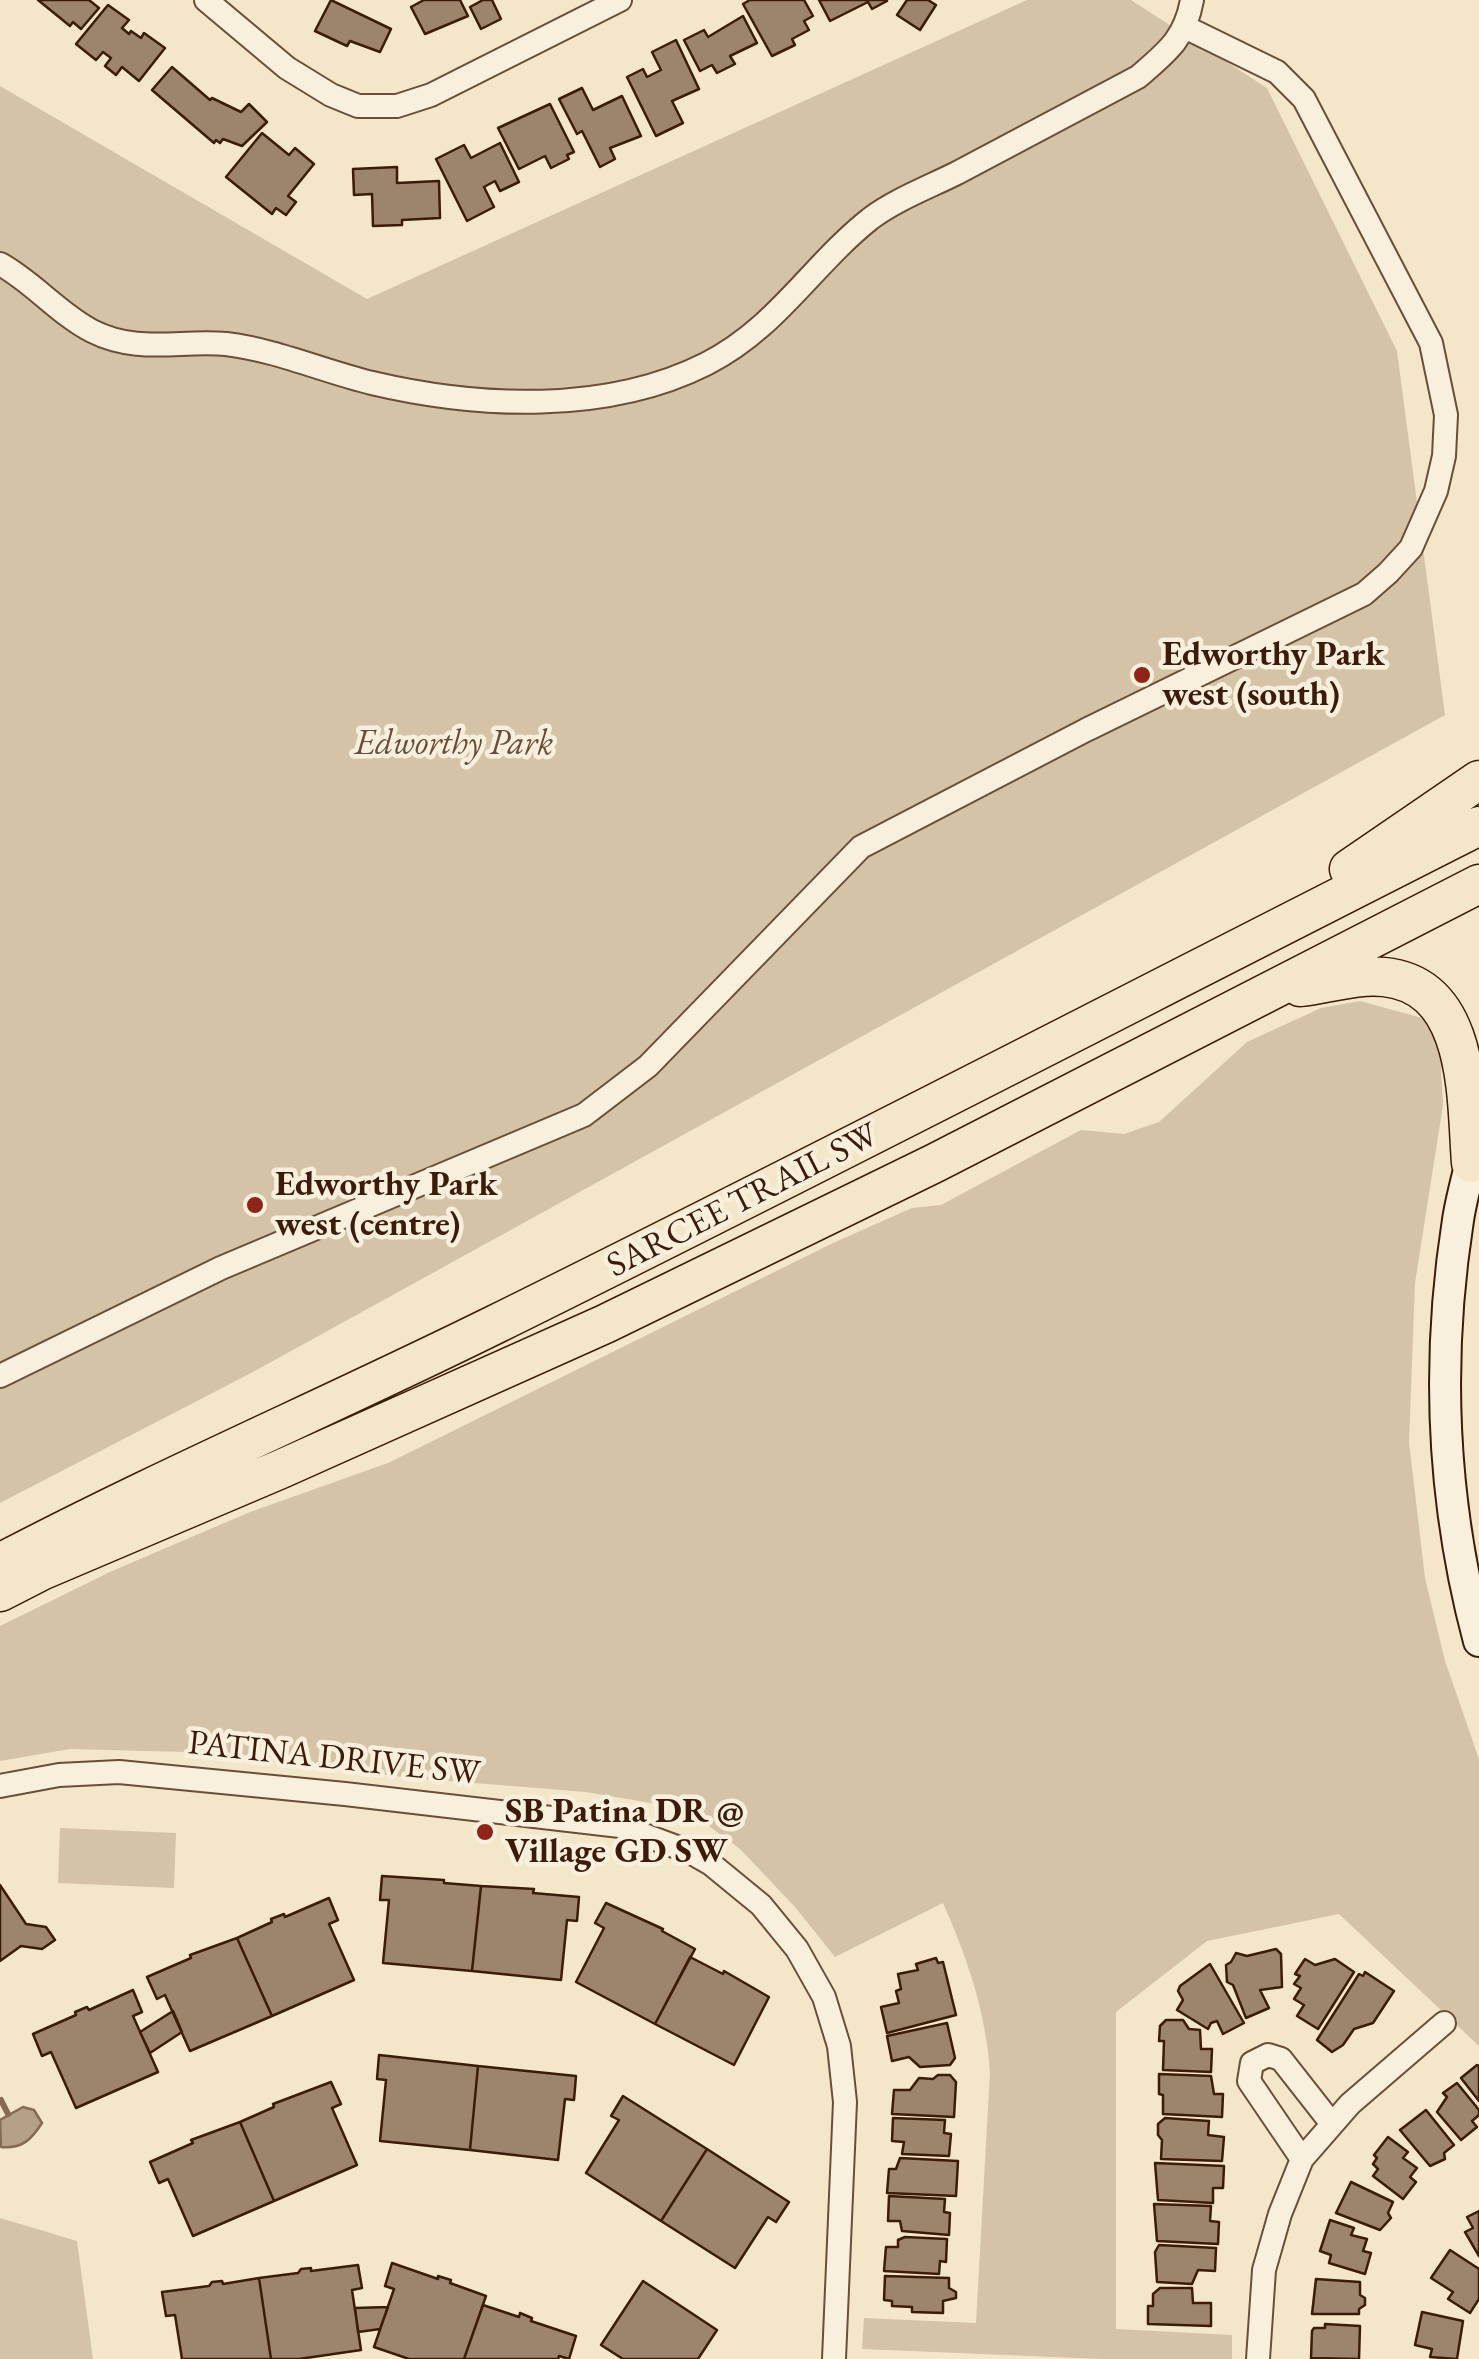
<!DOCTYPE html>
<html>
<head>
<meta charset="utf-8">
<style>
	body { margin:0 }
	canvas { display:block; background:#f4e6c9 }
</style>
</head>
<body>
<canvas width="1479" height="2359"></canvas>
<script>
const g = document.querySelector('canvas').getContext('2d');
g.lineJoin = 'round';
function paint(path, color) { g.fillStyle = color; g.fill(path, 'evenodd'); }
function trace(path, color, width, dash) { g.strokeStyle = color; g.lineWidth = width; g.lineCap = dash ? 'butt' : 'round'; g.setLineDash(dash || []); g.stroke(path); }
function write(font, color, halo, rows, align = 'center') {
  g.font = font + ' "EB Garamond",serif'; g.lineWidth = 9; g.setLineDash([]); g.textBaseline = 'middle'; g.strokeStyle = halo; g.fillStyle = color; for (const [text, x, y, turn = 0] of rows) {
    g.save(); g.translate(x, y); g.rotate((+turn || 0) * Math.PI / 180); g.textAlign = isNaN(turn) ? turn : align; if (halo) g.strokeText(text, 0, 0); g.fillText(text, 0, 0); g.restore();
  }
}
paint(new Path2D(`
	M1027,0H1131L1267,88L1397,351L1445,715L253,1372L0,1503V86L367,299Z
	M1360,1001L1422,1018L1445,1050L1441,1070L1443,1105L1415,1283L1409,1442L1425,1578L1445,1661L1479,1759V2046L1339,1914L1207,1941L1116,2012V2329L1232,2335V2359H1102L862,2349L864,2318L976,2323L990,2072C986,2012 967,1957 943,1903L835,1957L795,1907L740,1849L686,1809L586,1792L412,1778L184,1752L70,1749L0,1761V1626L112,1571L250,1512L388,1463L833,1243L912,1208L941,1205L1081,1130L1124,1134L1159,1122L1247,1042L1321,1008Z
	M60,1828L176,1833L174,1888L58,1883Z
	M0,2218L77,2241L93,2359H0Z`), '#d5c3a8');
const water = new Path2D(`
	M23,2107L34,2110L42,2123C31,2140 22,2149 1,2147L0,2120Z`);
paint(water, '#b5a187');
trace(water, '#856b54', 2.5);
trace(new Path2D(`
	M1,2100L8,2114`), '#856b54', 6);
const building = new Path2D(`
	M38,0H89L99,8L81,29L73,22L70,26Z
	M331,0L391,29L380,52L350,41L347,46L315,31Z
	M460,0L468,16L425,34L411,7L424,0Z
	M483,0H492L501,19L481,29L470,7Z
	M750,0H804L813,16L804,21L809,30L792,39L795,45L772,56L743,4Z
	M819,0H886L887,1L872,9L868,2L830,21Z
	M907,0H928L936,5L920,30L897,15Z
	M108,5L129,20L122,28L129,34L131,31L141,38L144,33L165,48L139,81L122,67L116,75L105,66L111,58L103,52L96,60L76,44Z
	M743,16L757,43L730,56L735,64L717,73L712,65L700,71L684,40L704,30L708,37Z
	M676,40L699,89L672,101L683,123L656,136L627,77L643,69L647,77L661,70L652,52Z
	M172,67L210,100L212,98L241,112L249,104L267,122L242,146L223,139L220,143L216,140L214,143L152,90Z
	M582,88L593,110L622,96L641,136L610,148L615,159L600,167L582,131L577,134L559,99Z
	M550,104L574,152L567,155L569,159L551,168L545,156L519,169L498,128Z
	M262,133L289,155L295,148L314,164L288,196L296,202L286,215L276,208L272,214L226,177Z
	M500,143L519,182L500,191L495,181L484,187L494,207L467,221L436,159L464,145L471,158Z
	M397,167V183L439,181L440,218L402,220V225L373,226L372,194L354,195L353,169Z
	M382,1876L444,1880V1883L481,1886L472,1971L383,1963L389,1900H380Z
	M0,1885L26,1924L46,1927L55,1940L42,1949L21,1946L0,1961Z
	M481,1886L534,1889L533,1893L579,1897L577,1921L567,1920L561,1980L472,1971Z
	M329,1898L338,1920L329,1924L354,1980L272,2016L237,1938L272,1922L271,1919L284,1914L285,1917Z
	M606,1903L663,1929L662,1931L695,1949L655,2024L576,1982L604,1928L595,1923Z
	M237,1938L272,2016L190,2051L165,1995L157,1999L147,1977L191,1958L190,1955Z
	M1276,1949L1281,1954L1282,1987L1260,1990L1269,2008L1246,2018L1233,1985L1227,1982L1226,1965L1231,1962L1236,1953L1247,1956Z
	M690,1957L723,1974L724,1971L769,1997L734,2065L655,2024Z
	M936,1958L938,1963L943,1962L956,2015L887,2033L881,2007L899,2003L896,1991L901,1989L898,1974L918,1970L916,1964Z
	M1305,1959L1315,1965L1335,1959L1354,1972L1318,2029L1297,2016L1304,2005L1294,1999L1301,1988L1294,1984L1300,1976L1295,1974Z
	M1210,1964L1244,2023L1223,2034L1217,2021L1211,2023L1208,2029L1177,2010L1183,2000L1178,1991L1180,1986Z
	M1365,1972L1394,1991L1373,2023L1354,2029L1343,2045L1332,2052L1317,2040L1359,1974L1363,1976Z
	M133,1990L142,2012L133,2016L158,2072L76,2108L51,2052L42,2056L33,2034L76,2015L75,2012L87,2007L89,2010Z
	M173,2011L182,2032L150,2053L140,2032Z
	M1166,2020H1183L1189,2029L1200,2030L1201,2049H1212L1211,2072L1163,2070L1164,2041H1159L1160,2026Z
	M947,2023L955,2058L950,2065L920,2067L909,2057L892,2061L887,2036Z
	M379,2055L478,2066L470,2150L380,2141L386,2080L377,2079Z
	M1477,2065L1479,2066V2101L1461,2078Z
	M478,2066L576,2076L574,2100L565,2099L558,2160L470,2150Z
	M1159,2074L1211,2076L1214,2094H1223L1222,2117L1163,2114V2095L1159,2094Z
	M938,2075H950L956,2082L954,2117L892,2114L894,2090H910L919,2078L933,2079Z
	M331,2082L341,2104L332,2108L357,2165L274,2201L240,2122L274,2107L273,2104Z
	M1457,2083L1479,2110V2115L1472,2121L1477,2127L1461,2140L1437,2112L1447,2097L1443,2093Z
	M623,2096L707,2149L661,2221L586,2173L619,2120L611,2116Z
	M1426,2110L1454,2145L1444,2153L1445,2159L1430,2166L1400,2130Z
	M893,2118L945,2120L944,2133L951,2134L949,2156L902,2154L904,2142L892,2141Z
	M1165,2118L1209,2121L1208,2135L1224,2137L1222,2161L1161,2159L1162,2140L1158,2135V2124Z
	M240,2122L274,2201L193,2236L168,2179L159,2183L150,2162L193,2143L191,2140Z
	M1388,2137L1408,2152L1403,2158L1417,2168L1410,2177L1416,2182L1403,2199L1373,2176L1378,2169L1373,2164L1377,2158L1374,2155Z
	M707,2149L789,2202L776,2222L768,2217L735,2268L661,2221Z
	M900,2158L958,2161L956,2196L887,2193L889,2169H896Z
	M1155,2163L1224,2166L1223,2188H1213V2203L1158,2200Z
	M1351,2182L1393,2202L1388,2213L1391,2218L1380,2230L1336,2213Z
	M889,2196L945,2199L944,2212L950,2213L949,2235L902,2231L900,2221H888Z
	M1154,2204L1211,2206L1210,2221L1219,2222L1218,2244L1157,2241Z
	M1479,2211V2256L1465,2232L1473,2228L1467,2217Z
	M1330,2220L1354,2228L1351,2235L1367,2239L1363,2251L1371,2253L1365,2274L1329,2263L1331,2255L1320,2251Z
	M905,2237L947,2239L946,2262L940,2261L939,2274L884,2271L886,2247H898V2240Z
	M1159,2245L1216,2248L1215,2271L1198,2270L1192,2284L1157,2282L1155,2252Z
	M1450,2250L1479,2269V2299L1470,2313L1448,2299L1453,2292L1431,2278Z
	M392,2263L438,2279V2276L451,2280L450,2283L486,2296L464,2359H409L374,2347L394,2289L385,2286Z
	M358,2265L362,2288L352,2290L361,2350L299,2359H271L259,2278L298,2273L301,2269L311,2268V2271Z
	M885,2276L949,2278V2288L956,2292V2298L943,2301V2313L912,2312V2307L892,2306V2301L884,2300Z
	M259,2278L271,2359H182L175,2315L166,2316L162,2292L209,2286L212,2282L222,2281L223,2284Z
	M1316,2279L1360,2282V2295L1365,2298V2305L1359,2309V2314H1312Z
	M643,2281L717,2330L698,2359H623L601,2345Z
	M1160,2288H1192L1193,2303H1211V2326L1148,2324V2306H1153V2294Z
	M483,2305L519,2317L520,2313L532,2318L531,2321L576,2336L569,2359L559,2356L558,2359H464Z
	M388,2307L380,2329L358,2332L355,2308Z
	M1422,2312L1463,2321L1457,2359L1430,2357L1432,2349L1415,2345Z
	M1325,2324L1360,2326L1359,2359L1311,2358L1312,2331L1314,2328H1325Z`);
paint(building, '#9c856c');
trace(building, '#3c1b08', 2.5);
const minor = new Path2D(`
	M206,0L287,68L331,95L358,106H397L431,95L620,0
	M0,264C33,282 59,314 92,331C137,354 179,340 226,344C276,350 323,371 372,383C478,408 607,414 706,364C777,328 811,266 870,219C895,200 929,187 957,173C1017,141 1078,109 1138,77C1167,52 1185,39 1192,0
	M0,1376L221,1268L584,1115L648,1066L861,847L1086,730L1364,594L1388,573L1411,548L1436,491L1444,456L1446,415L1431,343L1304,99L1277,72L1187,28
	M0,1786L59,1775L119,1772L345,1794L620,1826L690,1852L711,1864L761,1905L797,1949L824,1997L839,2046L845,2102L834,2359
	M1302,2159L1249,2081L1252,2063L1268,2055L1281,2059L1332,2124
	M1258,2359L1264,2270L1280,2214L1302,2159L1350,2104L1444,2023`);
const secondary = new Path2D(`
	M1475,1144C1470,1169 1462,1194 1458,1220C1436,1360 1442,1503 1479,1641`);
const trunk = new Path2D(`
	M1349,869L1479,780
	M1300,987C1327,984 1357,974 1384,977C1472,986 1466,1099 1471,1163
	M0,1563C162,1478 330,1406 494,1325C824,1162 1151,992 1479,826
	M0,1592L41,1571L281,1469L605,1324L935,1163L1479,884`);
trace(minor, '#6a4e38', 26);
trace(secondary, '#3c1b08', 34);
trace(trunk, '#3c1b08', 41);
trace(minor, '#f8efdc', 22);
trace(secondary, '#f8efdc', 30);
trace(trunk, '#f4e6c9', 38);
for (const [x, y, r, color] of [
	[1142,675,10,"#8f2418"],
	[255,1205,10,"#8f2418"],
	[485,1832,10,"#8f2418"]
]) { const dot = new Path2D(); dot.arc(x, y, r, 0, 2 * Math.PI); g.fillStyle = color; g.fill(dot); trace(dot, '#f8efdc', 4); }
write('bold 35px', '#3c1b08', '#f8efdc', [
	["Edworthy Park",1162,655],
	["west (south)",1162,695],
	["Edworthy Park",275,1185],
	["west (centre)",275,1225],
	["SB Patina DR @",505,1812],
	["Village GD SW",505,1852]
], 'left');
write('italic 35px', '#6a4d38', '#f8efdc', [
	["Edworthy Park",454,744]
]);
write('35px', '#3c1b08', '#f8efdc', [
	["SARCEE TRAIL SW",743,1201,-27],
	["PATINA DRIVE SW",334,1759,6]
]);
</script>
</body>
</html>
